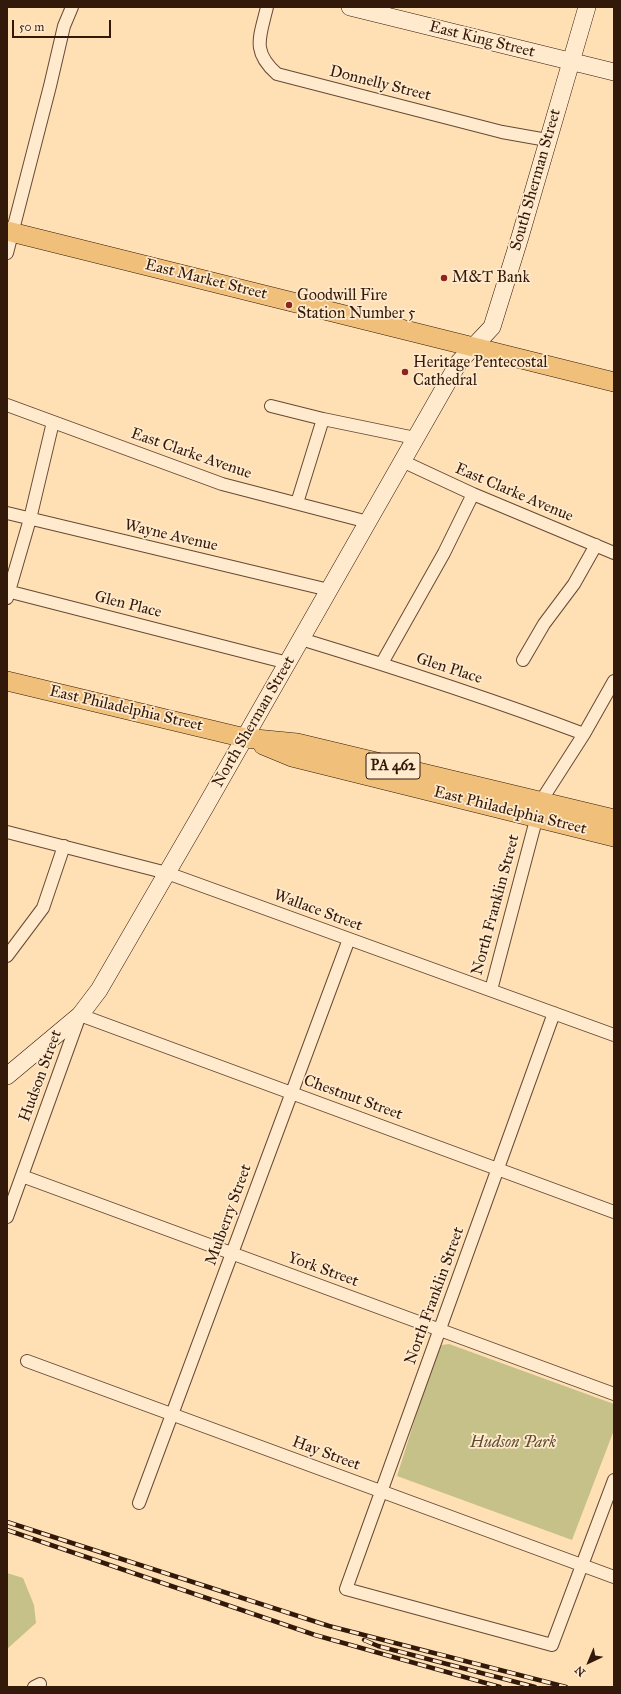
<!DOCTYPE html>
<html>
<head>
<meta charset="utf-8">
<style>
	body { margin:0 }
	#map { position:relative; width:621px; height:1694px; overflow:hidden; background:#ffdfb4; font-family:"IM FELL Great Primer",serif }
	canvas { display:block }
	.frame { position:absolute; inset:0; border:8px solid #331909; pointer-events:none }
	.north { position:absolute; left:569px; top:1642px; width:40px; height:40px; -webkit-text-stroke:3px #ffeace; paint-order:stroke; rotate:224deg; font-size:11px; font-weight:700; line-height:16px; text-align:center; color:#331909 }
	.north::after { content:''; display:block; margin:auto; width:14px; height:18px; background:#331909; clip-path:polygon(50% 0,100% 100%,50% 72%,0 100%) }
	.scale { position:absolute; left:12px; top:20px; width:99px; height:18px; box-sizing:border-box; border:2px solid #331909; border-top:0; padding-left:5px; font-size:12px; line-height:14px; white-space:nowrap; color:#331909; -webkit-text-stroke:3px #ffeace; paint-order:stroke }
</style>
</head>
<body>
<div id="map">
<canvas width="621" height="1694"></canvas>
<div class="frame"></div>
<div class="north">N</div>
<div class="scale">50 m</div>
</div>
<script>
const g = document.querySelector('canvas').getContext('2d');
g.lineJoin = 'round';
function paint(path, color) { g.fillStyle = color; g.fill(path, 'evenodd'); }
function trace(path, color, width, dash) { g.strokeStyle = color; g.lineWidth = width; g.lineCap = dash ? 'butt' : 'round'; g.setLineDash(dash || []); g.stroke(path); }
function write(font, color, halo, rows, align = 'center') {
  g.font = font + ' "IM FELL Great Primer",serif'; g.lineWidth = 3.5; g.setLineDash([]); g.textBaseline = 'middle'; g.strokeStyle = halo; g.fillStyle = color; for (const [text, x, y, turn = 0] of rows) {
    g.save(); g.translate(x, y); g.rotate((+turn || 0) * Math.PI / 180); g.textAlign = isNaN(turn) ? turn : align; if (halo) g.strokeText(text, 0, 0); g.fillText(text, 0, 0); g.restore();
  }
}
paint(new Path2D(`
	M449,1344L614,1404V1430L572,1540L397,1476L437,1349L442,1345Z
	M7,1573L23,1578L34,1605L36,1623L7,1649Z`), '#c6c089');
const street = new Path2D(`
	M267,7C260,37 251,51 277,74L502,132L547,140
	M7,253L50,86L64,26L72,7
	M7,405L222,484L368,522
	M271,406L323,419L415,438
	M402,461L473,494L614,553
	M297,503L323,419
	M7,513L329,590
	M7,591L288,663
	M7,598L30,519L53,422
	M301,639C396,668 491,699 584,734
	M523,660L544,624L574,584L596,545
	M382,663L444,553L473,494
	M7,832L167,873L614,1035
	M7,956L43,908L64,846
	M491,990L541,801L584,734L614,681
	M554,1013L346,1589L552,1645L614,1480
	M22,1176L614,1394
	M7,1217L80,1015L614,1212
	M27,1361L614,1577
	M139,1503L349,939
	M34,1687L40,1684`);
const secondary = new Path2D(`
	M350,7L614,72
	M7,1076L80,1015L99,990L204,809L459,362L492,327L520,237L587,7`);
const primary = new Path2D(`
	M7,231L614,382
	M7,681L245,738L297,743L614,819
	M263,745L292,757L614,837`);
trace(street, '#664a34', 14);
trace(secondary, '#331909', 18);
trace(primary, '#331909', 20);
trace(street, '#ffeace', 12);
trace(secondary, '#ffeace', 17);
trace(primary, '#f0c07a', 19);
const rail = new Path2D(`
	M7,1522L329,1626L566,1687
	M7,1530L315,1635L500,1687
	M364,1640L378,1646L535,1687`);
trace(rail, '#331909', 4.5);
trace(rail, '#ffeace', 3, [9]);
for (const [x, y, r, color] of [
	[444,278,4,"#8f2418"],
	[289,305,4,"#8f2418"],
	[405,372,4,"#8f2418"]
]) { const dot = new Path2D(); dot.arc(x, y, r, 0, 2 * Math.PI); g.fillStyle = color; g.fill(dot); trace(dot, '#ffeace', 1.5); }
for (const [x, y, w] of [
	[393,766,54]
]) { const box = new Path2D(); box.roundRect(x - w / 2, y - 13, w, 26, 3); g.fillStyle = '#ffeace'; g.fill(box); trace(box, '#331909', 1); }
write('bold 15px', '#331909', null, [
	["PA 462",393,766]
]);
write('16px', '#331909', '#ffeace', [
	["East King Street",482,40,14],
	["Donnelly Street",380,84,14],
	["South Sherman Street",536,180,-74],
	["East Market Street",206,280,14],
	["East Clarke Avenue",191,454,19],
	["East Clarke Avenue",514,493,23],
	["Wayne Avenue",171,536,13],
	["Glen Place",128,605,14],
	["Glen Place",449,669,18],
	["East Philadelphia Street",126,709,13],
	["North Sherman Street",254,722,-60],
	["East Philadelphia Street",510,811,14],
	["North Franklin Street",496,905,-75],
	["Wallace Street",318,911,20],
	["Hudson Street",41,1076,-70],
	["Chestnut Street",353,1098,20],
	["Mulberry Street",229,1215,-70],
	["York Street",323,1270,20],
	["North Franklin Street",435,1296,-70],
	["Hay Street",326,1454,20]
]);
write('16px', '#331909', '#ffeace', [
	["M&T Bank",452,278],
	["Goodwill Fire",297,296],
	["Station Number 5",297,314],
	["Heritage Pentecostal",413,363],
	["Cathedral",413,381]
], 'left');
write('italic 16px', '#5f4b2f', '#ffeace', [
	["Hudson Park",513,1443]
]);
</script>
</body>
</html>
